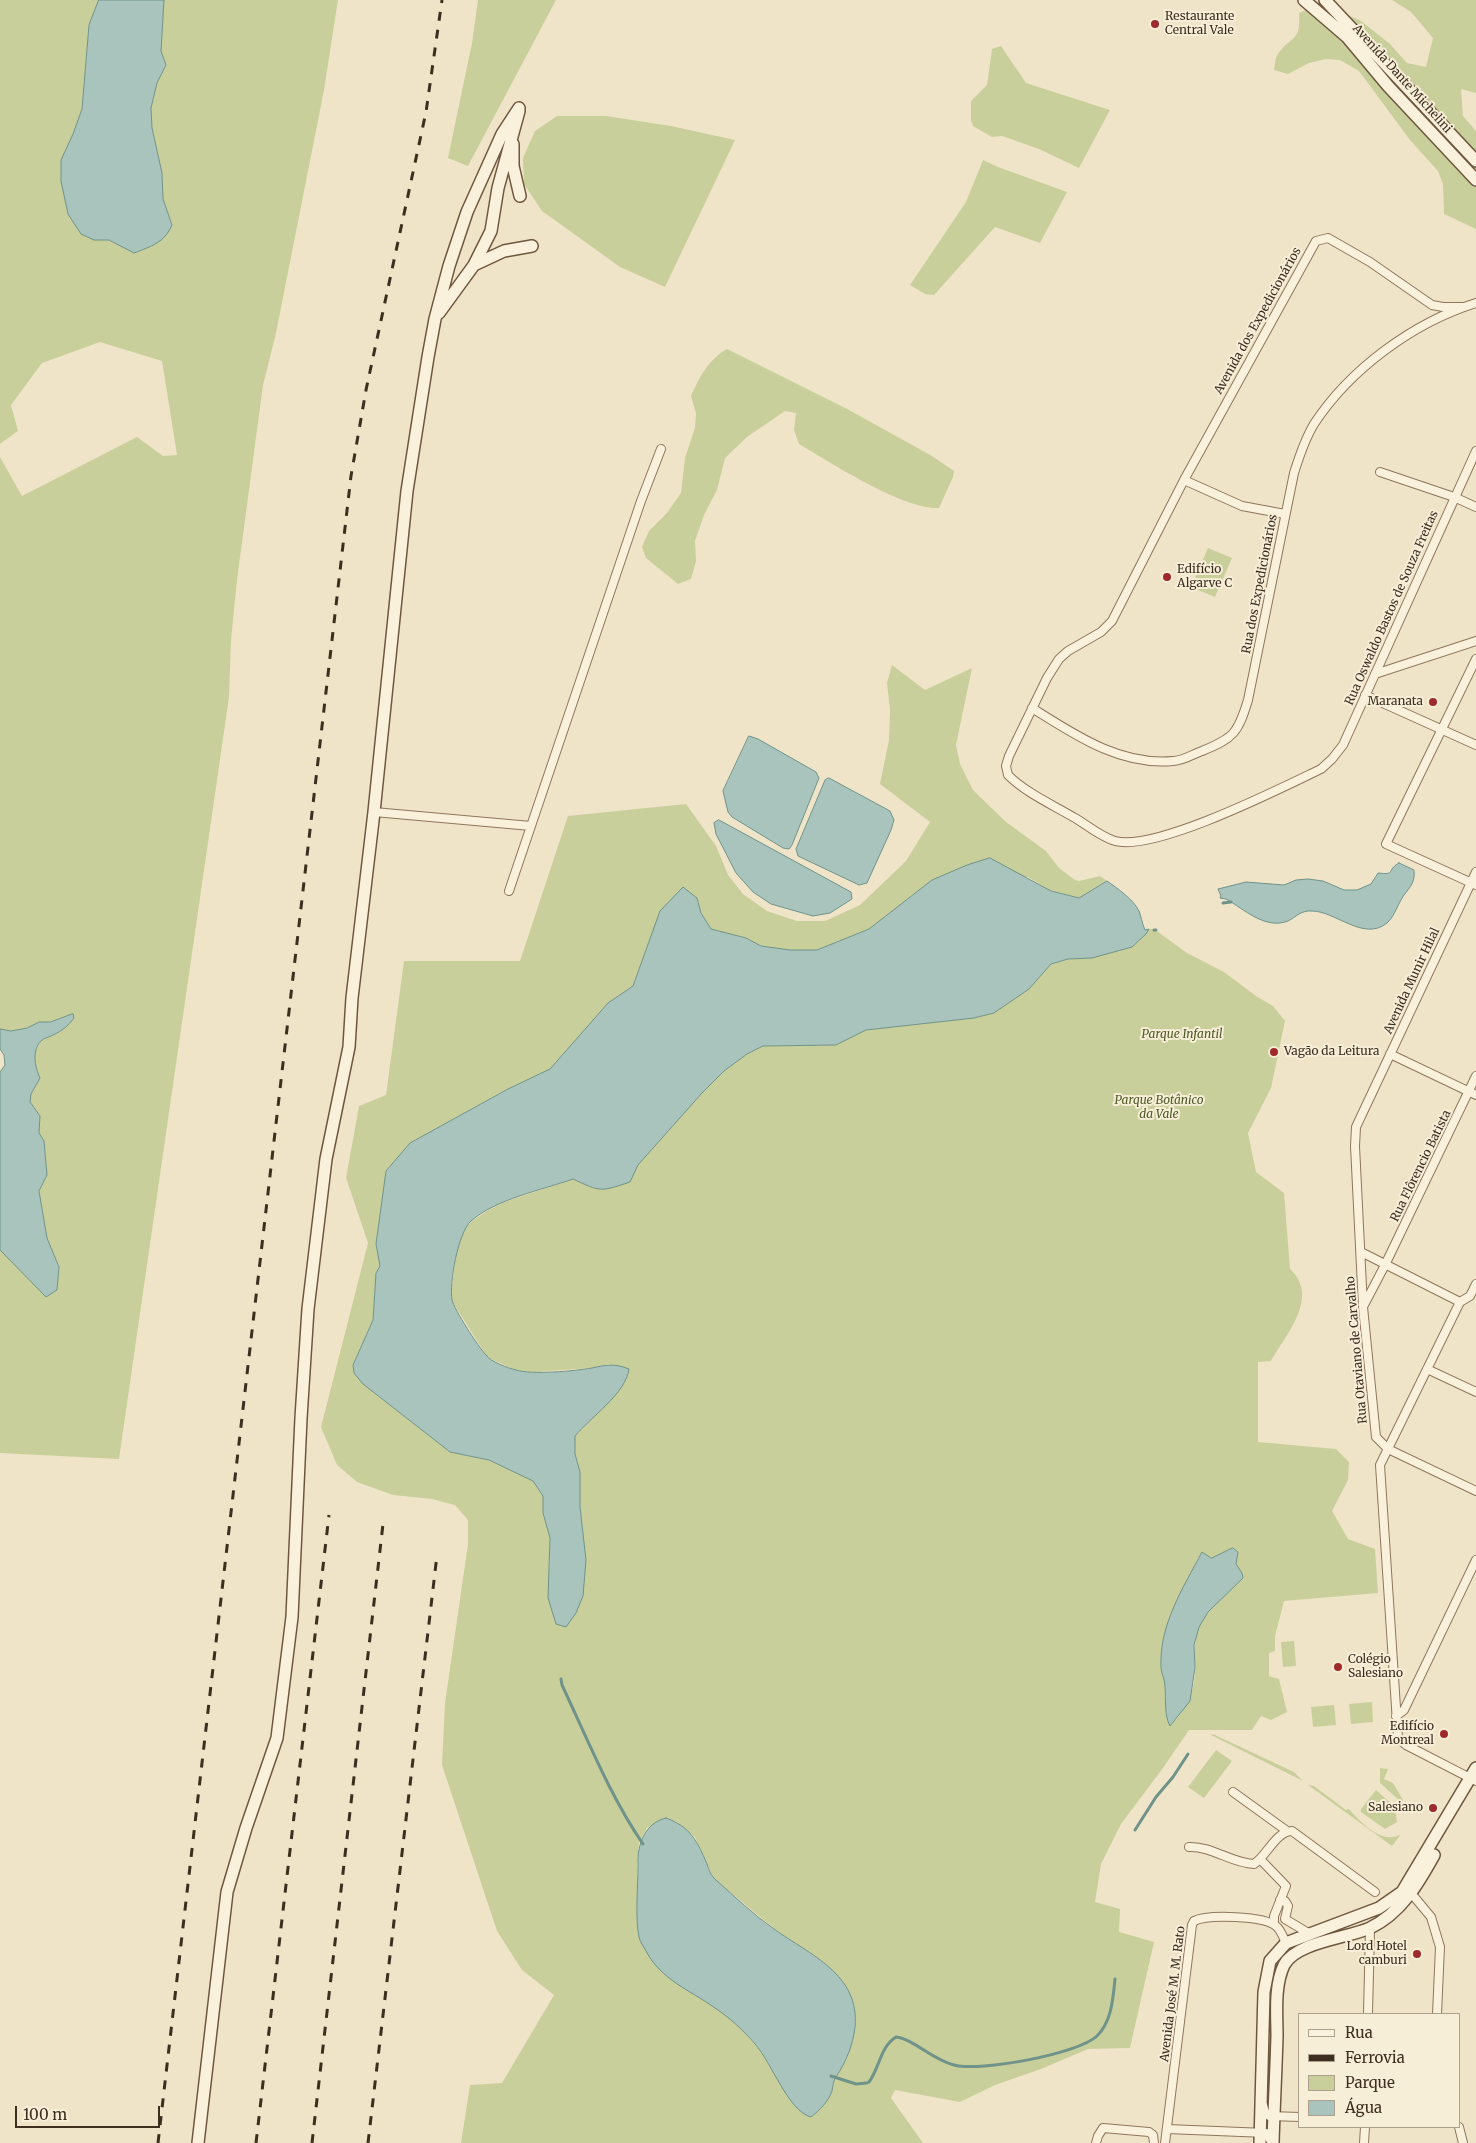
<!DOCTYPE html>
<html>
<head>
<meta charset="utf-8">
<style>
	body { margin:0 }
	#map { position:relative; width:1476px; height:2143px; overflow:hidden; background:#f0e4c8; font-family:Merriweather,serif }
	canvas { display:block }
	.legend { position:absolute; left:1298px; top:2013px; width:162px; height:115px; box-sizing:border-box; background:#f7eed8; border:1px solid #ada18e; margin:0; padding:6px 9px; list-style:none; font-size:15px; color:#3d2e20 }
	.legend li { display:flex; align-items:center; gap:10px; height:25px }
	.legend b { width:25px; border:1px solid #ada18e }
	.scale { position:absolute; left:15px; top:2106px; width:145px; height:22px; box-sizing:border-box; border:2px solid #3d2e20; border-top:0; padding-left:6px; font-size:15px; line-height:18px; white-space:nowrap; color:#3d2e20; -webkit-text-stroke:4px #f7eed8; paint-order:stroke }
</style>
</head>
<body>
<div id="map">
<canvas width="1476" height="2143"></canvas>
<ul class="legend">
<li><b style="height:6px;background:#faf1dc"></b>Rua</li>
<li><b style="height:6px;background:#3d2e20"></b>Ferrovia</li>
<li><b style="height:14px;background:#c9cf9b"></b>Parque</li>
<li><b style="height:14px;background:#a9c4bc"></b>Água</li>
</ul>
<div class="scale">100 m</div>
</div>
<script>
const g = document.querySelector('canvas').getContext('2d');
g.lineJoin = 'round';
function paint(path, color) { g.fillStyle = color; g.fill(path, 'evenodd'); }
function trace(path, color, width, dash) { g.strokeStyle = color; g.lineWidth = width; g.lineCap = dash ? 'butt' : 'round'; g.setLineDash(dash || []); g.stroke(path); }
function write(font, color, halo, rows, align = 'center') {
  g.font = font + ' Merriweather,serif'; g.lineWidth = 4; g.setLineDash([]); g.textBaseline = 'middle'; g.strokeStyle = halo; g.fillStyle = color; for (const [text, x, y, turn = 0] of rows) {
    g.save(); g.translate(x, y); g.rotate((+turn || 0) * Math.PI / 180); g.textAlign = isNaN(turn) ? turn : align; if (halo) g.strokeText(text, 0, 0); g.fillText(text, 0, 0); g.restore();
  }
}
paint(new Path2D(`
	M0,0H99L89,25L82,109L73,134L94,240H109L134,253L172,225L163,199L162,173L152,128L151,108L157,83L166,65L161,51L164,0H338L324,90L276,333L263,385L237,580L231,640L229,697L119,1459L0,1453V1250L46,1297L57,1290L59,1266L47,1238L39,1191L47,1175L44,1141L39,1133L40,1116L30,1102V1095L40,1078L35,1067V1051L42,1040L60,1032L72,1014L50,1022H39L27,1028L11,1031L0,1029V457L22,496L137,437L163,456L177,455L162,361L100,342L42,363L11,405L18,431L0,444Z
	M478,0H556L468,166L448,158L472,43Z
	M1392,0H1476V93L1461,89L1463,116L1476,131V229L1444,214L1443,184L1438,171L1410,140L1359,71L1340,60L1326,59L1309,63L1288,74L1274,70C1275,65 1275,58 1278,54C1292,34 1301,43 1299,13L1318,5L1336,10L1361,21L1390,44L1407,63L1426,67L1433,38L1411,12Z
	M1001,46L1026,83L1110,110L1079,168L1039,149L1002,136L992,137L973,126L971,120V101L987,85L992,49Z
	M557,116H606L671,126L735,140L665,287L620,267L542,211L524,184L523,158L535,131Z
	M983,160L998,167L1067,192L1040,243L995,227L934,295L925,294L910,285L966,202Z
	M727,349L849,410L932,456L954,471L953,477L939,508C904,510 831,463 799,444L794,430L796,413L785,411L747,437L725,458L717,490L704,515L695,541L696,561L691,579L678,584L646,558L642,547L649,531L667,513L681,493L685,458L695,428L696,413L691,396C700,376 708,360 727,349Z
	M1208,548L1232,558L1215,597L1191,587Z
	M892,665L925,690L972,668L956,745L960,764L973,790L1006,822L1046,851L1059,868L1075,880L1079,881L1100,876L1107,881L1079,898L1051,891L1028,877L932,880L869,929L817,950H790L761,946L746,938L711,929L701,913L697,898L683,888L650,939L633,986L608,1003L550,1069L508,1089L410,1143L386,1171L376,1244L380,1266L376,1274L373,1320L353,1365L363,1384L450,1452L489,1460L533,1481L543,1496V1513L550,1539L549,1573L586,1560L580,1507V1472L575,1454V1436L606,1404L609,1364L592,1368L534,1372L517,1371L487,1357L452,1301V1286L457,1246L463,1231L472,1221L487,1211L502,1203L573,1179L630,1182L638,1165L702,1093L724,1071L747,1054L763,1046L836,1045L866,1030L974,1018L994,1013L1029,989L1051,964L1068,959L1092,958L1132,947L1146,934L1149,929H1154L1187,953L1224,972L1256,996L1273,1006L1285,1021L1271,1088L1248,1133L1256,1172L1284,1193L1290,1269C1320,1297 1287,1333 1271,1361L1258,1362V1442L1336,1449L1349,1462L1348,1480L1332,1511L1348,1539L1375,1549L1378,1593L1284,1601L1275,1636V1651L1269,1653V1676L1279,1679L1287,1712L1271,1720L1261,1716L1252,1730H1189L1163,1768L1121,1824L1101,1864L1095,1902L1120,1909L1119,1932L1154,1942L1130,2048L1088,2049L1041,2069L995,2085L960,2102L895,2090L891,2098L923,2143H461L470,2085L502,2083L554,1995L522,1970L497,1931L442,1765L445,1703L468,1544V1520L455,1505L432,1499L393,1495L357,1482L337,1465L321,1427L368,1243L346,1178L359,1106L386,1095L404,961H520L568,816L686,804L716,846L728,875L743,894L767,911L797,921H825L860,905L906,861L930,822L880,784L889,740L890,710L887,683ZM1233,1548L1238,1551L1236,1564L1243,1578C1229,1592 1208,1607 1199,1626C1194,1637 1195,1649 1195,1660C1196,1689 1190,1705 1170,1726L1169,1718L1166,1715L1165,1683L1161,1670L1164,1635L1174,1607L1202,1553L1211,1558ZM666,1818L677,1822L695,1837L713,1878L776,1930L856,2018C854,2032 852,2047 846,2060C842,2067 836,2074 834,2081C828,2098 826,2105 811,2117L777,2075L759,2049L739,2027L639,1938L637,1863L639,1843L647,1828Z
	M1294,1641L1296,1666L1283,1667L1281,1642Z
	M1372,1702L1373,1722L1351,1724L1349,1704Z
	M1334,1705L1336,1725L1313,1727L1311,1707Z
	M1209,1734L1215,1735L1294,1772L1303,1781Z
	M1216,1750L1232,1761L1204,1798L1188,1787Z
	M1380,1768L1388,1769L1384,1779L1393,1783L1403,1800L1401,1802L1380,1783Z
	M1308,1785L1314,1786L1346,1810L1349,1809C1360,1822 1383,1846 1401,1834L1392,1846Z
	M1376,1790L1395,1807L1397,1822L1385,1829L1361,1812V1809Z`), '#c9cf9b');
const water = new Path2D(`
	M99,0H164L161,51L166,65L157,83L151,108L152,128L162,173L163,199L172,225C164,243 152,246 134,253L109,240H94L81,234L68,214L61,181V160L73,134L82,109L89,25Z
	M749,736L758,739L816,772L819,778L792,845L789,849L783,848L732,817L728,812L723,791Z
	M829,778L890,811L894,820L891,830L867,883L859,885L798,856L796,849L825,780Z
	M719,820L851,892L852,899L830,913L813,916L771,904L753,892L736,873L716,834L714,823Z
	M990,858L1051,891L1079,898L1107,881C1117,888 1134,900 1139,911C1141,916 1142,923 1145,930L1149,929L1146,934L1132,947L1092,958L1068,959L1051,964L1029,989L994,1013L974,1018L866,1030L836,1045L763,1046L747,1054L724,1071L702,1093L638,1165L630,1182C600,1192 601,1192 573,1179C542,1190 496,1199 471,1221C458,1233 449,1283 452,1300C454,1309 479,1348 486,1355C491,1362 508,1368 516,1370C532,1375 575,1371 592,1368C606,1365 614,1363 629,1369C626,1393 591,1417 575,1436V1454L580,1472V1507L586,1560L583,1596L576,1613L566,1627L556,1624L548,1598L550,1538L543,1513V1496L533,1481L489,1460L450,1452L363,1384L354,1373L353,1365L373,1320L376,1273L380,1266L376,1244L386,1171L410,1143L508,1089L550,1069L608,1003L633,986L660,911L683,887L697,898L701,913L711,929L746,938L761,946L790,950H817L869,929L932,880L967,865Z
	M1399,863L1414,870C1416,885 1406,890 1401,900C1397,907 1393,918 1387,923C1364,942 1335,911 1312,911C1301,910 1296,917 1288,921C1265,930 1244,909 1226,899L1220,898L1221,896L1218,889L1246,882L1284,885L1296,880L1308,879L1323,881L1344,890H1357L1371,884L1378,873C1397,875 1385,871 1399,863Z
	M73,1014L74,1018C68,1026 62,1031 53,1035C50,1037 44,1038 42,1040C31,1050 35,1067 40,1078L31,1094L30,1102L40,1116L39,1133L44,1141L47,1175L39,1191L47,1238L59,1267L57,1290L46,1297L0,1250V1072L5,1065L4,1055L0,1049V1029L11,1031L27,1028L39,1022H50Z
	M1233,1548L1238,1552L1236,1564L1242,1573L1243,1578L1208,1612L1199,1627L1194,1645L1195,1667L1190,1701L1170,1726C1164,1715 1166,1700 1165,1686C1165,1679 1161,1674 1161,1667C1159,1625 1183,1588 1202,1552L1211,1558Z
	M666,1818C691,1827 697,1841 707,1864C709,1870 711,1876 716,1880C735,1897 753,1914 774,1929C810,1955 860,1974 855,2027C853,2045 846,2062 836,2077C833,2081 833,2086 832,2091C828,2102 820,2110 811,2117C788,2111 772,2063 755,2044C743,2030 730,2018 715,2008C690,1990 661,1980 646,1951C644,1947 640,1942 639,1937C635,1918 638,1886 638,1865C637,1844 645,1823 666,1818Z`);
paint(water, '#a9c4bc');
trace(water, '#6f938a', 1);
trace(new Path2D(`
	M1223,903L1231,902
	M1154,930H1156
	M561,1679L562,1685C587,1738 610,1796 643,1844
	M1135,1830L1156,1797L1173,1777L1188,1754
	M831,2076L856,2084L867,2083
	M869,2082C880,2067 880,2047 896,2037C914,2039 932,2060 954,2065C980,2072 1078,2054 1097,2036C1112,2021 1113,1998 1115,1979`), '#6f938a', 3);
const street = new Path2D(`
	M1463,307H1443L1432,305L1370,262L1328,238L1316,241L1184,480L1112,621L1101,632L1068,651L1059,659L1047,678L1009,756L1006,766L1008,775C1026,793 1053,805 1075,818C1087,825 1101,837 1115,841C1155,852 1281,788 1321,769L1332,759L1343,745L1476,451
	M1380,472L1454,497L1476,507
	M1184,480L1242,506L1285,514
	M1476,659L1386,844L1476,885
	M1375,674L1476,641
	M1365,695L1476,745
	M1032,708C1075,735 1120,766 1173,761C1183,761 1193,754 1202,751C1234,738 1238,733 1248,700L1294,473C1299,457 1305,439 1314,424C1350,369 1414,322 1476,303
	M374,812L531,826L641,501L661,449
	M1476,872L1356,1127L1355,1146L1363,1307L1376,1437L1388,1449L1476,1491
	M509,891L531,826
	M1390,1054L1476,1095
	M1361,1252L1460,1302
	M1476,1284L1470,1296L1460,1302L1380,1465L1398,1738L1406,1745L1476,1781
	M1364,1305L1385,1265L1476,1076
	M1427,1369L1476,1392
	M1396,1716L1404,1710L1476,1560
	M1233,1792L1287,1831
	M1189,1847C1212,1846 1231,1863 1254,1864C1266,1857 1276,1831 1292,1831L1375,1892
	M1260,1859L1286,1886L1274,1916V1924
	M1411,1893L1431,1917L1440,1947L1437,2014
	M1280,1900L1285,1901L1288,1906L1285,1919L1310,1934
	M1368,2014L1370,1928
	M1263,2105L1265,2112L1269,2116L1300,2117
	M1459,2127L1463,2143
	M1167,2129L1266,2133L1272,2143
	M1096,2143L1098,2136L1103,2128L1149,2132L1153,2135L1154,2143
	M1165,2143L1192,1925L1194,1921C1208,1914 1264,1916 1276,1926C1281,1930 1283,1937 1286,1943
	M1364,2143L1365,2127`);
const secondary = new Path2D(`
	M1304,0L1347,37L1388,86L1476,180
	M1325,0L1476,161
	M513,144V166L520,196
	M474,265L504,251L532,246
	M439,313L474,265L491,231L498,188L519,111
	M198,2143L227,1892L246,1828L277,1738L292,1617L301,1418L308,1309L326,1159L349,1047L352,998L374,812L407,491L428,357L435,319L449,266L467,212L502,134L519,108
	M1260,2143L1264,1992L1270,1961L1286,1943L1379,1908L1402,1892L1476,1768
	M1273,2143C1274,2107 1276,2072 1277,2036C1277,2014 1274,1986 1284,1965C1296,1942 1348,1938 1370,1928C1401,1913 1418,1884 1434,1855`);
trace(street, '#8d765c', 10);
trace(secondary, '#6f573f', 14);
trace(street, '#faf1dc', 8);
trace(secondary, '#faf1dc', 11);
trace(new Path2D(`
	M158,2143L351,476L366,390L426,112L442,0
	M256,2143L329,1515
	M312,2143L383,1524
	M368,2143L437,1555`), '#3d2e20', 3, [9, 9]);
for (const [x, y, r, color] of [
	[1155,24,5,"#9e2a2b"],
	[1167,577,5,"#9e2a2b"],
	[1433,702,5,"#9e2a2b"],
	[1274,1052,5,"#9e2a2b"],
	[1338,1667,5,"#9e2a2b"],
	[1444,1734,5,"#9e2a2b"],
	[1433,1808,5,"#9e2a2b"],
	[1417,1954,5,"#9e2a2b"]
]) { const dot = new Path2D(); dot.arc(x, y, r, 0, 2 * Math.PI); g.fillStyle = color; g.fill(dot); trace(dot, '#f7eed8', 2); }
write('12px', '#3d2e20', '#f7eed8', [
	["Restaurante",1165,17],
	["Central Vale",1165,31],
	["Edifício",1177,570],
	["Algarve C",1177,584],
	["Maranata",1423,702,"right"],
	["Vagão da Leitura",1284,1052],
	["Colégio",1348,1660],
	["Salesiano",1348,1674],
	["Edifício",1434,1727,"right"],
	["Montreal",1434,1741,"right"],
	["Salesiano",1423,1808,"right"],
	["Lord Hotel",1407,1947,"right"],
	["camburi",1407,1961,"right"]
], 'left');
write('12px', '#3d2e20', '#f7eed8', [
	["Avenida Dante Michelini",1402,79,48],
	["Avenida dos Expedicionários",1258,321,-61],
	["Rua dos Expedicionários",1260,584,-79],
	["Rua Oswaldo Bastos de Souza Freitas",1392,608,-66],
	["Avenida Munir Hilal",1412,981,-65],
	["Rua Flôrencio Batista",1421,1166,-64],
	["Rua Otaviano de Carvalho",1357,1350,-95],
	["Avenida José M. M. Rato",1173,1994,-83]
]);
write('italic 12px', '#4d5a26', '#f7eed8', [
	["Parque Infantil",1182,1035],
	["Parque Botânico",1159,1101],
	["da Vale",1159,1115]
]);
</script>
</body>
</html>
